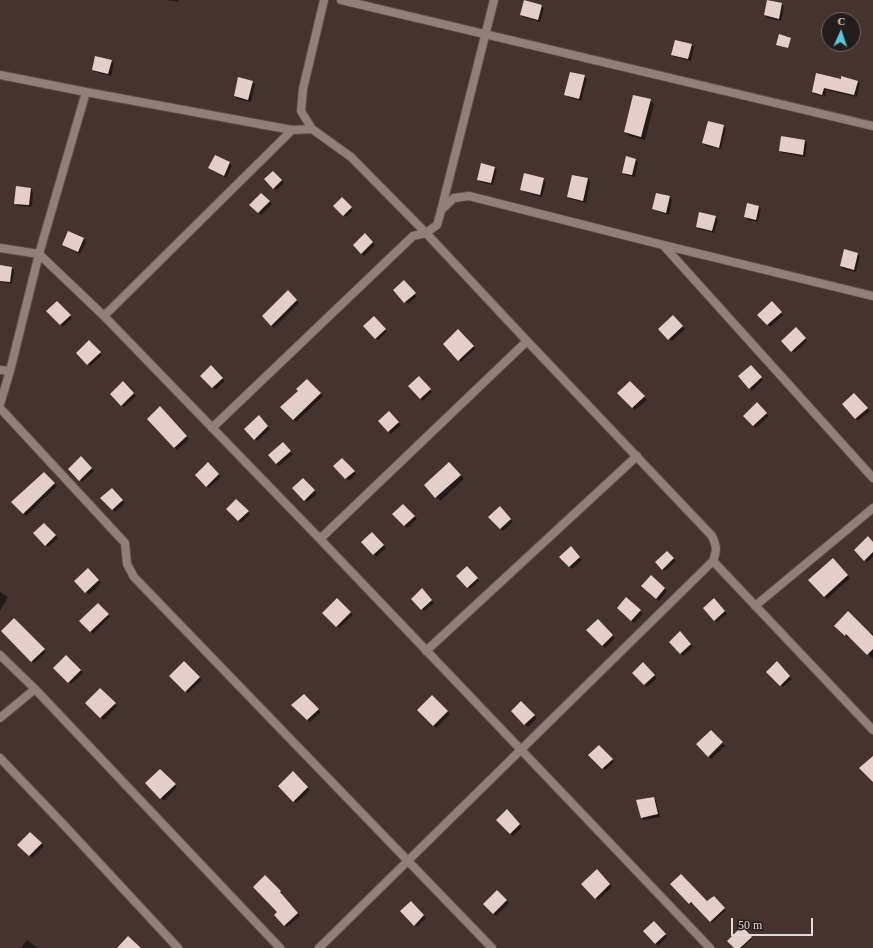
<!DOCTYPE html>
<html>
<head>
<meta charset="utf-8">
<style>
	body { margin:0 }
	#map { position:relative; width:873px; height:948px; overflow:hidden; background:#44332f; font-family:"Times New Roman",serif }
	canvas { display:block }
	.north { position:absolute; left:821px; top:12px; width:40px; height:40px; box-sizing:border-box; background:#251d1b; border:1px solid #716866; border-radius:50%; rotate:3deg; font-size:11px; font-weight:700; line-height:16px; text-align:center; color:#e4d9d6 }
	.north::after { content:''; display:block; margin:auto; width:14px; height:18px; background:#56c9e1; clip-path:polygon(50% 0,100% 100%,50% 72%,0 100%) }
	.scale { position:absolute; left:731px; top:918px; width:82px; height:18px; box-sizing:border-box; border:2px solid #e4d9d6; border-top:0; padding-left:5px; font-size:12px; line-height:14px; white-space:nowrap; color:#e4d9d6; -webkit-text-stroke:3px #251d1b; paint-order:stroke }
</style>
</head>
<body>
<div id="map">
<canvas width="873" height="948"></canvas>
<div class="north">С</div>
<div class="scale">50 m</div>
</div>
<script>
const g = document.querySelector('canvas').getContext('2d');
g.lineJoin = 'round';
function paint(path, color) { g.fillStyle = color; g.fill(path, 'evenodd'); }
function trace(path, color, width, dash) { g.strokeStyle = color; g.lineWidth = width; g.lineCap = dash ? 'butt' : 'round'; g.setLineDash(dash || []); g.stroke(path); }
paint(new Path2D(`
	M167,0H178V2Z
	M782,4L784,7L781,21L767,18L765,15Z
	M541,5L544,8L540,22L523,17L521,15Z
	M691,45L694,47L691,61L675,57L672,54Z
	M111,61L114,63L111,76L95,72L93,70Z
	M584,76L587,79L581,101L568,97L566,95Z
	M841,80L858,82L860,84L857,97L826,90L825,97L815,94L813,92Z
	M252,82L255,84L251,102L237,99L235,96Z
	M650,100L654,104L645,140L629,136L625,132Z
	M709,122L724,126L726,128L721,149L706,146L703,143Z
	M805,141L807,144L805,157L782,153L780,150Z
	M215,156L230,163L232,166L226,178L212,170L209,168Z
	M626,157L636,160L638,162L635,177L625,175L623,172Z
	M495,168L497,170L493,185L480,182L478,179Z
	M273,172L284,183L276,190L265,179Z
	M543,179L546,182L542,197L524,192L521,189Z
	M588,179L590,182L586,203L570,199L568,197Z
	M31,189L33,192L32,207L18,206L15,203Z
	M261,194L272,204L261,215L250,205Z
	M657,194L670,197L672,200L669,215L656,211L653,209Z
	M342,199L353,210L346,217L335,206Z
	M758,206L761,209L758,222L748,220L745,217Z
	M715,217L718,220L714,233L699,229L697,226Z
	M69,233L84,239L86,242L80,254L66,247L63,245Z
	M365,235L375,245L364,256L354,245Z
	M844,250L857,254L860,256L856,272L843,269L841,266Z
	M0,266L11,268L14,270L12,284L0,282Z
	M404,281L417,296L408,304L394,290Z
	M288,292L299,303L274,328L263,316Z
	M57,302L72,318L63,327L48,311Z
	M772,302L783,315L770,327L759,315Z
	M374,317L387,332L378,340L364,326Z
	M673,317L685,329L672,341L660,329Z
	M796,329L807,341L794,353L783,341Z
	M458,331L475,349L461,362L444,344Z
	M89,342L102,355L90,366L77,353Z
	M751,366L763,380L752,391L740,377Z
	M211,367L225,381L215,390L202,376Z
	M419,378L432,392L423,401L409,387Z
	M307,380L323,396L296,422L282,407L300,391Z
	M630,382L647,400L635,410L619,393Z
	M123,383L136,396L124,407L111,394Z
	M854,394L870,411L858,421L843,404Z
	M757,404L769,416L756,428L744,416Z
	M160,408L189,439L177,450L165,438Z
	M389,412L401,425L391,434L379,421Z
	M259,417L270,429L257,441L245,429Z
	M283,444L293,454L279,466L269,456Z
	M81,458L94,471L82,482L69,469Z
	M342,459L356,474L349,481L334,466Z
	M208,464L221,477L209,488L196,475Z
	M453,467L464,479L440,501L425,485Z
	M44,473L57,486L26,516L13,502Z
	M303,479L317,494L307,502L294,488Z
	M112,489L125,503L115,512L102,498Z
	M236,500L250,514L241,523L227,509Z
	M403,505L417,519L407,528L394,514Z
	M500,508L513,522L503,531L490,517Z
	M44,524L58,538L48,547L34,533Z
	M372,534L386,548L376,557L363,542Z
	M873,543V557L867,562L855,550Z
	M570,548L582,560L572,569L561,557Z
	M667,552L676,561L665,571L656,562Z
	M833,559L850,578L827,599L810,580Z
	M467,567L479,581L470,589L457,576Z
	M88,570L101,583L89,595L76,581Z
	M651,576L667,591L659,601L642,586Z
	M422,590L434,603L424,611L413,599Z
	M0,592L8,597L0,611Z
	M627,599L643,614L634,623L618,608Z
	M714,599L727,614L717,622L704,608Z
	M337,600L353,615L339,628L324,613Z
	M98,604L110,617L93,634L81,621Z
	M14,619L46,652L34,663L15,644Z
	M598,621L615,638L605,648L588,630Z
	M836,626L869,633L870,632L873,634V659L849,636L848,638Z
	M680,633L693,647L683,656L670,642Z
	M66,656L83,673L71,684L54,668Z
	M184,662L202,680L188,693L170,676Z
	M777,663L792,679L783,687L767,672Z
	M643,664L657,678L647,687L633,673Z
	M100,689L117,706L104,720L87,703Z
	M304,695L321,712L310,722L293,705Z
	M432,696L450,714L436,728L419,710Z
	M521,702L537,718L528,727L512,711Z
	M711,731L725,746L711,759L697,744Z
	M599,746L614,762L605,770L590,755Z
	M160,770L177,787L164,801L146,783Z
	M293,773L310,790L296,803L279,786Z
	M653,798L656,800L660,817L644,820L642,818Z
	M507,811L522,827L513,836L497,820Z
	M30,833L44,846L32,858L19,845Z
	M597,871L612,887L598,900L583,884Z
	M265,876L283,894L282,895L300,916L287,927L275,915L279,912Z
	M671,884L708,903L714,897L726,910L712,923L694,903L692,905Z
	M497,891L509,903L496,916L484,904Z
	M411,903L426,918L417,927L401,911Z
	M654,922L667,937L658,946L644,931Z
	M742,928L752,939L742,948H735Z
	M27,940L37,948H21Z`), '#0007');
paint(new Path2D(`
	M524,0L542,5L538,20L520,15Z
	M767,0L782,3L779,19L764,15Z
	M779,34L791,38L788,48L776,45Z
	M675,40L692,44L688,59L671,55Z
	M95,56L112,60L108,74L92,70Z
	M570,72L585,75L579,99L564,95Z
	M816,73L841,79V76L858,81L854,95L824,88L822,95L812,92Z
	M238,77L253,81L248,100L234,96Z
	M633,95L651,99L641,137L624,132Z
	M708,121L724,125L719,148L702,143Z
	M781,136L805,140L803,155L779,151Z
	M215,155L230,162L224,176L208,168Z
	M626,156L636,159L632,175L622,173Z
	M481,163L495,167L491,183L477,180Z
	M273,171L282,180L273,189L264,179Z
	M524,173L544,178L540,195L520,190Z
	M572,175L588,178L583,201L567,197Z
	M16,186L31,188L29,205L14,204Z
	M261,193L270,201L258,213L249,205Z
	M656,193L670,196L666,213L652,209Z
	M342,197L352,207L343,216L333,206Z
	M747,203L759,206L756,220L744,217Z
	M699,212L716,216L712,231L696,227Z
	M68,231L84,238L78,252L62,245Z
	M365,233L373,242L361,254L353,245Z
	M844,249L858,253L854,270L840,266Z
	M0,265L12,267L10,282L0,281Z
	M404,280L416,293L404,303L393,290Z
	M288,290L297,300L271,326L262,316Z
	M57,301L71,315L60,325L46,311Z
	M772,301L782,312L767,325L757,315Z
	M673,315L683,326L668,340L658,329Z
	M374,316L386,329L375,339L363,326Z
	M796,327L806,338L791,352L781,341Z
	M458,329L474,346L458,361L443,344Z
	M89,340L101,352L87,365L76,353Z
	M211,365L223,378L212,388L200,376Z
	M751,365L762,377L749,389L738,376Z
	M419,376L431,389L420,399L408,386Z
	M307,379L321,393L293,420L280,407L298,391L296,389Z
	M123,381L134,393L121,406L110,394Z
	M630,381L645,396L632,408L617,393Z
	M854,393L868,408L855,419L842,404Z
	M757,402L767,413L753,426L743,416Z
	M160,406L187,436L174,448L147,419Z
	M389,411L399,422L388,432L378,421Z
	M259,415L268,426L254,440L244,429Z
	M283,442L291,451L276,464L268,455Z
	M81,456L92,468L79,481L68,469Z
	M342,458L355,471L345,479L333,466Z
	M208,462L219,474L206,487L195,475Z
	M449,462L461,475L435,498L424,485Z
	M44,472L55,483L23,514L11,502Z
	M303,478L315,490L304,501L292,488Z
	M112,488L123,500L112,510L100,498Z
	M236,499L249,511L238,521L226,509Z
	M403,504L415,516L404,526L392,514Z
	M500,506L511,519L500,529L488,517Z
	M44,523L56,535L45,546L33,533Z
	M372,532L384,545L373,555L361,542Z
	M868,536L873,542V552L864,561L854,550Z
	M571,546L580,557L569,567L559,557Z
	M667,551L674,558L662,570L655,562Z
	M833,558L848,575L824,597L808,580Z
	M467,566L478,578L467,588L456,576Z
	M88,568L99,580L85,593L74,581Z
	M651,575L665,588L656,599L641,586Z
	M422,588L432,600L421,610L411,599Z
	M626,597L641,610L631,621L617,608Z
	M337,598L351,612L336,627L322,613Z
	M714,598L725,611L714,621L703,608Z
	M98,603L109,614L90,632L79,621Z
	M848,611L873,636V649L867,655L846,634L845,636L834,626Z
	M14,618L45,649L31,662L1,631Z
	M598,619L613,635L602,646L586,630Z
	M680,631L691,644L680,654L669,642Z
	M66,655L81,670L68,683L53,668Z
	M184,661L200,677L185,692L169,676Z
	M777,661L790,676L780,686L766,672Z
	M643,662L655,675L644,685L632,673Z
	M100,688L116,703L100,718L85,703Z
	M304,694L319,709L307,720L291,705Z
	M432,695L448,711L433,726L417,710Z
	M521,701L535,715L524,725L511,711Z
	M711,730L723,742L708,757L696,744Z
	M599,745L613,759L602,769L588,755Z
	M873,756V782L859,768Z
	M160,769L176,784L160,799L145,783Z
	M293,771L308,787L293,802L278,786Z
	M654,797L658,814L641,818L636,800Z
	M507,809L520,824L510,834L496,820Z
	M30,832L42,843L29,856L17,845Z
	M597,869L610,884L595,899L581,884Z
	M681,874L707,901L714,896L725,908L710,922L691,902L689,904L670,884Z
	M265,875L281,891L280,892L298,913L284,926L274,915L277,912L253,887Z
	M497,890L507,900L493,914L483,904Z
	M411,901L424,915L414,926L400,911Z
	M654,921L666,934L655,944L643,931Z
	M742,926L752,937L740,948H734L727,941Z
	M128,936L141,948H117Z`), '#e4cec9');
const street = new Path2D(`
	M341,0L873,126
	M0,75L86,92L292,130L312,129L351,157L426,233L527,341L712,536C717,547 717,550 713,561L319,948
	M312,129L301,111L303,89L324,0
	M441,210L454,198L469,196L663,245L873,296
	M663,245L873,478
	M0,248L39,254L104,316L320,539L710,948
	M104,316L292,130
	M0,370L10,371
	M0,404L10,371L39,254L86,92
	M0,408L125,543L127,564L134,577L492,948
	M212,428L413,236L426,233L437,225L441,211L494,0
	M320,539L527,341
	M713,561L873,730
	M755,606L873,508
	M426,651L637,456
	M0,655L35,689L280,948
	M0,718L35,689
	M0,758L63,824L178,948`);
trace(street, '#5e4f4c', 10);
trace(street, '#937f7a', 8);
</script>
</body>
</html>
